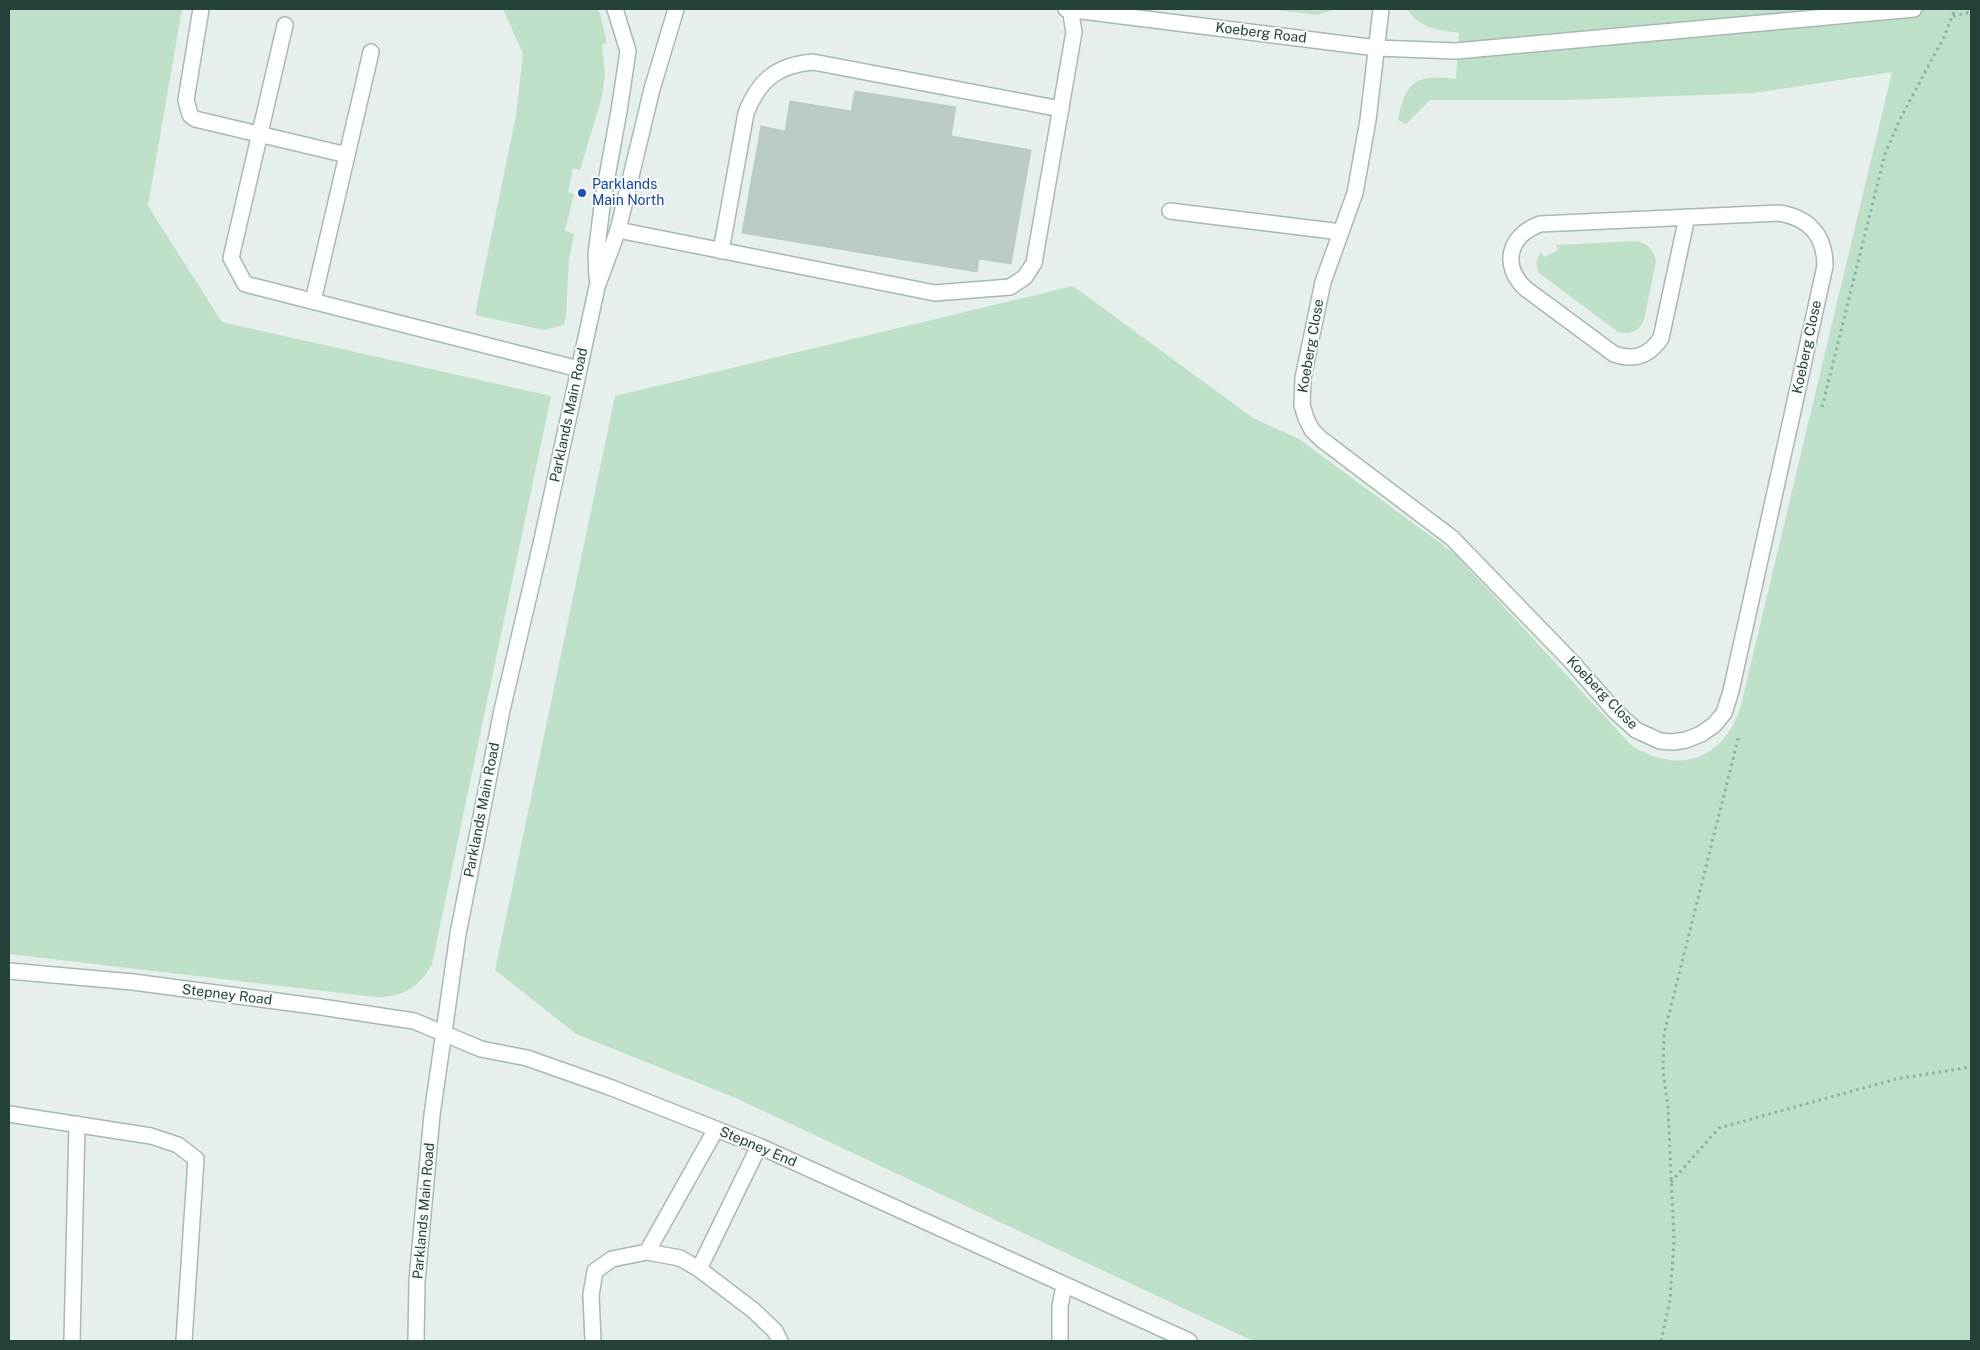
<!DOCTYPE html>
<html>
<head>
<meta charset="utf-8">
<style>
	body { margin:0 }
	#map { position:relative; width:1980px; height:1350px; overflow:hidden; background:#e6efeb; font-family:"Public Sans",sans-serif }
	canvas { display:block }
	.frame { position:absolute; inset:0; border:10px solid #24423a; pointer-events:none }
</style>
</head>
<body>
<div id="map">
<canvas width="1980" height="1350"></canvas>
<div class="frame"></div>
</div>
<script>
const g = document.querySelector('canvas').getContext('2d');
g.lineJoin = 'round';
function paint(path, color) { g.fillStyle = color; g.fill(path, 'evenodd'); }
function trace(path, color, width, dash) { g.strokeStyle = color; g.lineWidth = width; g.lineCap = dash ? 'butt' : 'round'; g.setLineDash(dash || []); g.stroke(path); }
function write(font, color, halo, rows, align = 'center') {
  g.font = font + ' "Public Sans",sans-serif'; g.lineWidth = 4; g.setLineDash([]); g.textBaseline = 'middle'; g.strokeStyle = halo; g.fillStyle = color; for (const [text, x, y, turn = 0] of rows) {
    g.save(); g.translate(x, y); g.rotate((+turn || 0) * Math.PI / 180); g.textAlign = isNaN(turn) ? turn : align; if (halo) g.strokeText(text, 0, 0); g.fillText(text, 0, 0); g.restore();
  }
}
paint(new Path2D(`
	M9,9H182L148,206L222,322L551,396L432,964C420,987 402,998 375,997L9,954Z
	M503,9H597L600,13L607,43L602,44L605,74L602,97L580,170L573,168L568,192L574,194L565,231L574,234L569,260L566,316L564,325L544,330L475,315L516,115L523,54Z
	M1267,9H1337L1317,15Z
	M1407,9H1971V1341H1253L738,1099L576,1034L495,970L615,396L1073,286L1253,418L1299,439L1455,554L1632,746C1678,774 1722,761 1740,709L1892,72L1754,93L1567,100H1430L1406,124L1398,120C1405,81 1417,74 1456,79L1459,33C1437,29 1421,30 1407,9Z
	M1635,241C1648,243 1654,249 1656,262L1644,320C1638,332 1631,335 1618,332L1539,273L1536,263L1541,251L1544,257L1558,250L1556,245Z`), '#bfe0c8');
const building = new Path2D(`
	M855,91L956,107L951,136L1031,150L1011,264L979,259L977,272L742,233L761,126L785,131L790,101L851,111Z`);
paint(building, '#bbcac4');
trace(building, '#b8c9c2', 1);
const lane = new Path2D(`
	M201,9L186,100L190,115L195,119L347,155
	M285,25L231,258L245,284L579,369
	M313,301L371,52`);
const street = new Path2D(`
	M1066,9L1377,48L1456,51L1914,9
	M1381,9L1368,120L1355,193L1323,282L1303,378L1302,405L1306,418L1312,430L1321,439L1452,538L1571,661L1615,711L1636,730L1660,741L1673,742L1686,740L1701,734L1714,725L1724,713L1731,691L1825,266C1825,236 1810,218 1779,213L1540,224C1508,236 1501,266 1526,289L1614,354C1634,361 1649,356 1661,338L1687,217
	M1170,211L1341,232
	M618,230L935,293L1010,287L1025,277L1034,263L1074,32L1070,9
	M721,251L746,113C759,80 777,65 813,62L1061,109
	M9,971L133,982L321,1007L414,1021L481,1049L527,1058L612,1088L759,1146L1189,1341
	M9,1114L151,1136L178,1145L196,1159L184,1341
	M647,1252L716,1129
	M699,1269L759,1146
	M72,1341L77,1124
	M593,1341L591,1295L595,1271L612,1259L647,1252L680,1258L699,1269L753,1310L775,1331L780,1341
	M1060,1341V1306L1064,1286`);
const secondary = new Path2D(`
	M597,278L596,254L603,199L619,111L628,51L615,9
	M416,1341L417,1281L432,1115L458,934L502,710L541,544L597,287L618,230L652,89L676,9`);
trace(lane, '#a8b8b2', 18);
trace(street, '#a8b8b2', 18);
trace(secondary, '#a4bbb3', 18);
trace(new Path2D(`
	M1953,16L1971,12
	M1822,407L1885,154L1900,119L1944,37L1955,9
	M1671,1182L1719,1128L1896,1079L1971,1067
	M1661,1341L1670,1300L1674,1240L1668,1108L1663,1071L1664,1034L1739,735`), '#86b3a5', 3, [2.5, 4]);
trace(lane, '#fff', 15);
trace(street, '#fff', 15);
trace(secondary, '#fff', 15);
for (const [x, y, r, color] of [
	[582,193,5,"#1a4fb4"]
]) { const dot = new Path2D(); dot.arc(x, y, r, 0, 2 * Math.PI); g.fillStyle = color; g.fill(dot); trace(dot, '#f7fbf9', 2); }
write('14px', '#24423a', '#f7fbf9', [
	["Koeberg Road",1261,33,7],
	["Koeberg Close",1311,346,-80],
	["Koeberg Close",1807,347,-78],
	["Parklands Main Road",569,415,-78],
	["Koeberg Close",1602,693,46],
	["Parklands Main Road",482,810,-79],
	["Stepney Road",227,995,7],
	["Stepney End",758,1147,23],
	["Parklands Main Road",424,1211,-85]
]);
write('14px', '#164399', '#f7fbf9', [
	["Parklands",592,185],
	["Main North",592,201]
], 'left');
</script>
</body>
</html>
